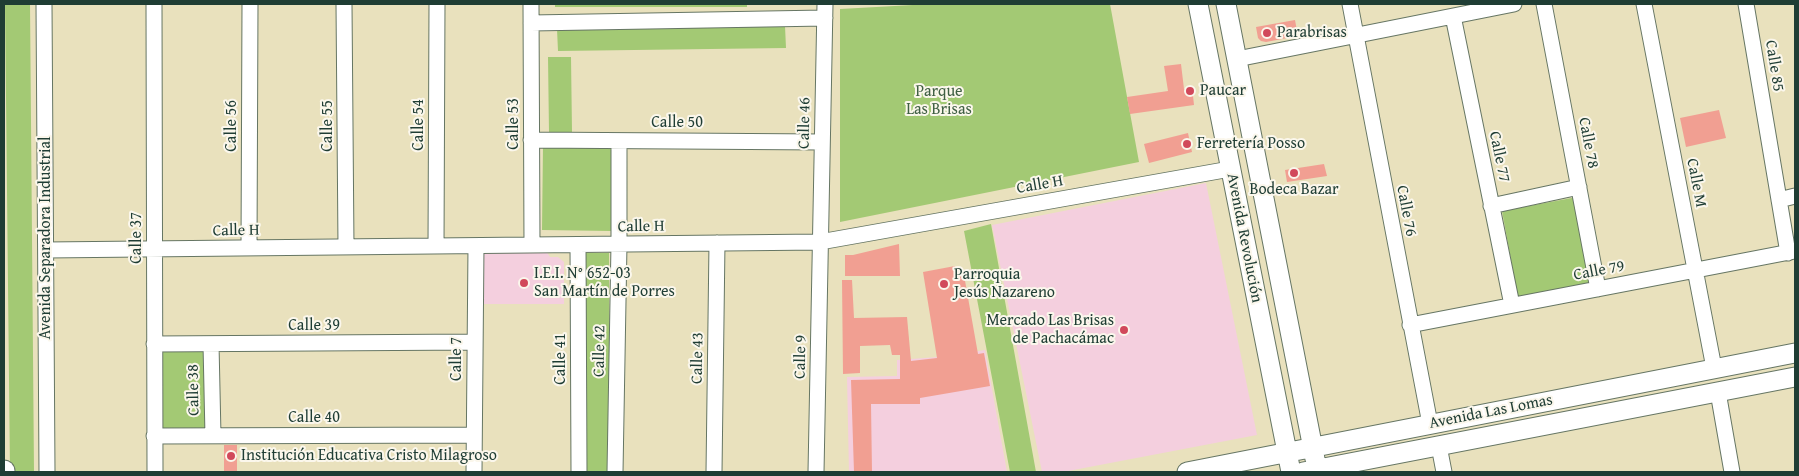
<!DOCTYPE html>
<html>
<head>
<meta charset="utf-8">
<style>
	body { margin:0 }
	#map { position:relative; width:1799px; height:476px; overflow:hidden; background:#e9e1bd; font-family:"Gentium Book Plus",serif }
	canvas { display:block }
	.frame { position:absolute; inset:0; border:5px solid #1f3d34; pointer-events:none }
</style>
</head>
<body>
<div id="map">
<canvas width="1799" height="476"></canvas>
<div class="frame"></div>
</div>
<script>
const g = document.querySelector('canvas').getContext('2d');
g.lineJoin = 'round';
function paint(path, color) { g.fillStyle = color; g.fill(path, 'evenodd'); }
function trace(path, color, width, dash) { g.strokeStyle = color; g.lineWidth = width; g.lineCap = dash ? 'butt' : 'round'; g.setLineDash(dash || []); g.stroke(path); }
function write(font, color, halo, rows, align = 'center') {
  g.font = font + ' "Gentium Book Plus",serif'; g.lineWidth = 4; g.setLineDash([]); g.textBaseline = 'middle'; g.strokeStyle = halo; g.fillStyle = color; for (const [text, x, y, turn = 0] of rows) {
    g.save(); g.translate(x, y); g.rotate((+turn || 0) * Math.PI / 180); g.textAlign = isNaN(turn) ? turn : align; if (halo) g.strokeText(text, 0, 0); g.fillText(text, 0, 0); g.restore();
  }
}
paint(new Path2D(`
	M1206,183L1257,435L1063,472H1042L992,225Z
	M546,251L550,257H558L564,262V304H484V252Z
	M985,350L1007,472H849L847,377L897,376V360L938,357Z`), '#f4cfde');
paint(new Path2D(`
	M5,4H30L34,472H10Z
	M555,4H747V7H555Z
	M931,4H1110L1139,162L840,222V9Z
	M785,26L786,48L558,51L557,29Z
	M548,57H571L572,132H549Z
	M543,145L612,146V231L542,230Z
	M1577,197L1593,285L1518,298L1502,211Z
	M991,224L1036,472H1010L964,231Z
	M582,253H609L610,472H583Z
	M160,348H207L206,430H160Z`), '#a3c974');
paint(new Path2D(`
	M1295,20L1298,36L1266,42L1261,41L1258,38L1256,27Z
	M1181,64L1184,89L1192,87L1194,105L1130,114L1127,97L1168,91L1164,66Z
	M1719,110L1726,138L1686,147L1680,118Z
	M1188,133L1192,152L1149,163L1144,144Z
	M1324,164L1327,176L1287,182L1285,170Z
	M899,244L900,276H845V255H853Z
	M955,266L957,276L964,275L978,354L984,353L990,386L920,398V404H871L872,472H854L851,380L900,379V355H892L890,345L860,346V373L843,374L842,280H852L854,318L907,317L911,361L937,358L923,272Z
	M224,445H237V472H224Z`), '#f19f92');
const minor = new Path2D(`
	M44,4L47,472
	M154,4L155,472
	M344,4L346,247
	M531,4L532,245
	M1350,4L1430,424
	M1544,4L1598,289
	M1644,4L1714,368
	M1746,4L1788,253
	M1453,16L1512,305
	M531,23L825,18
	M1237,59L1514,4
	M531,140L822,142
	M1779,200L1795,196
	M1491,206L1579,187
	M578,245L579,472
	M436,246L437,4
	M249,248L250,4
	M46,250L820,242L1230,169
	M1410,325L1795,251
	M154,344L475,342
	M211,344L213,436
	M1718,392L1732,472
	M154,436L474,435
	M1439,446L1444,472
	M474,472L476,246
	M615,472L619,244V141
	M714,472L717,243
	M816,472L825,4`);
const tertiary = new Path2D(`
	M1198,4L1291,472
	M1226,4L1315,459
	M1187,472L1795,353
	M1303,472L1795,377`);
const secondary = new Path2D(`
	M4,471V472`);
trace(minor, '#667664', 17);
trace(tertiary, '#667664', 21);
trace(secondary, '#667664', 23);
trace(minor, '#fff', 15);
trace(tertiary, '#fff', 19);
trace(secondary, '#fff', 21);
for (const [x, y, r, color] of [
	[1267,33,5,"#d1495b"],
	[1190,91,5,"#d1495b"],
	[1187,144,5,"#d1495b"],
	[1294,173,5,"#d1495b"],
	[524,283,5,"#d1495b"],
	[944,284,5,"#d1495b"],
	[1124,330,5,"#d1495b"],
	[231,456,5,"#d1495b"]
]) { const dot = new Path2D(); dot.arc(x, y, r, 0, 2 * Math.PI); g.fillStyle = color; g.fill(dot); trace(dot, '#fbf7ec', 2); }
write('16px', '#1f3d34', '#fbf7ec', [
	["Parabrisas",1277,33],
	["Paucar",1200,91],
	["Ferretería Posso",1197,144],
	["Bodeca Bazar",1294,190,"center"],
	["I.E.I. N° 652-03",534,274],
	["San Martín de Porres",534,292],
	["Parroquia",954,275],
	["Jesús Nazareno",954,293],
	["Mercado Las Brisas",1114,321,"right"],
	["de Pachacámac",1114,339,"right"],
	["Institución Educativa Cristo Milagroso",241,456]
], 'left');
write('16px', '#1f3d34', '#fbf7ec', [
	["Calle 85",1774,66,81],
	["Calle 50",677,123],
	["Calle 46",805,123,-89],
	["Calle 53",514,124,-90],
	["Calle 54",419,125,-90],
	["Calle 56",232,126,-90],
	["Calle 55",328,126,-90],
	["Calle 78",1588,143,79],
	["Calle 77",1499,157,78],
	["Calle M",1696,183,79],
	["Calle H",1040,185,-10],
	["Calle 76",1406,211,79],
	["Calle H",641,227,-1],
	["Calle H",236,231,-1],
	["Avenida Separadora Industrial",46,238,-90],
	["Calle 37",137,238,-90],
	["Avenida Revolución",1244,238,79],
	["Calle 79",1599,271,-11],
	["Calle 39",314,326],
	["Calle 42",600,351,-89],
	["Calle 9",801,357,-89],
	["Calle 43",698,358,-89],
	["Calle 7",457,359,-90],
	["Calle 41",561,359,-90],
	["Calle 38",194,390,-91],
	["Avenida Las Lomas",1491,412,-11],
	["Calle 40",314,418]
]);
write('16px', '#406044', '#fbf7ec', [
	["Parque",939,92],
	["Las Brisas",939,110]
]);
</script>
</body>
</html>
